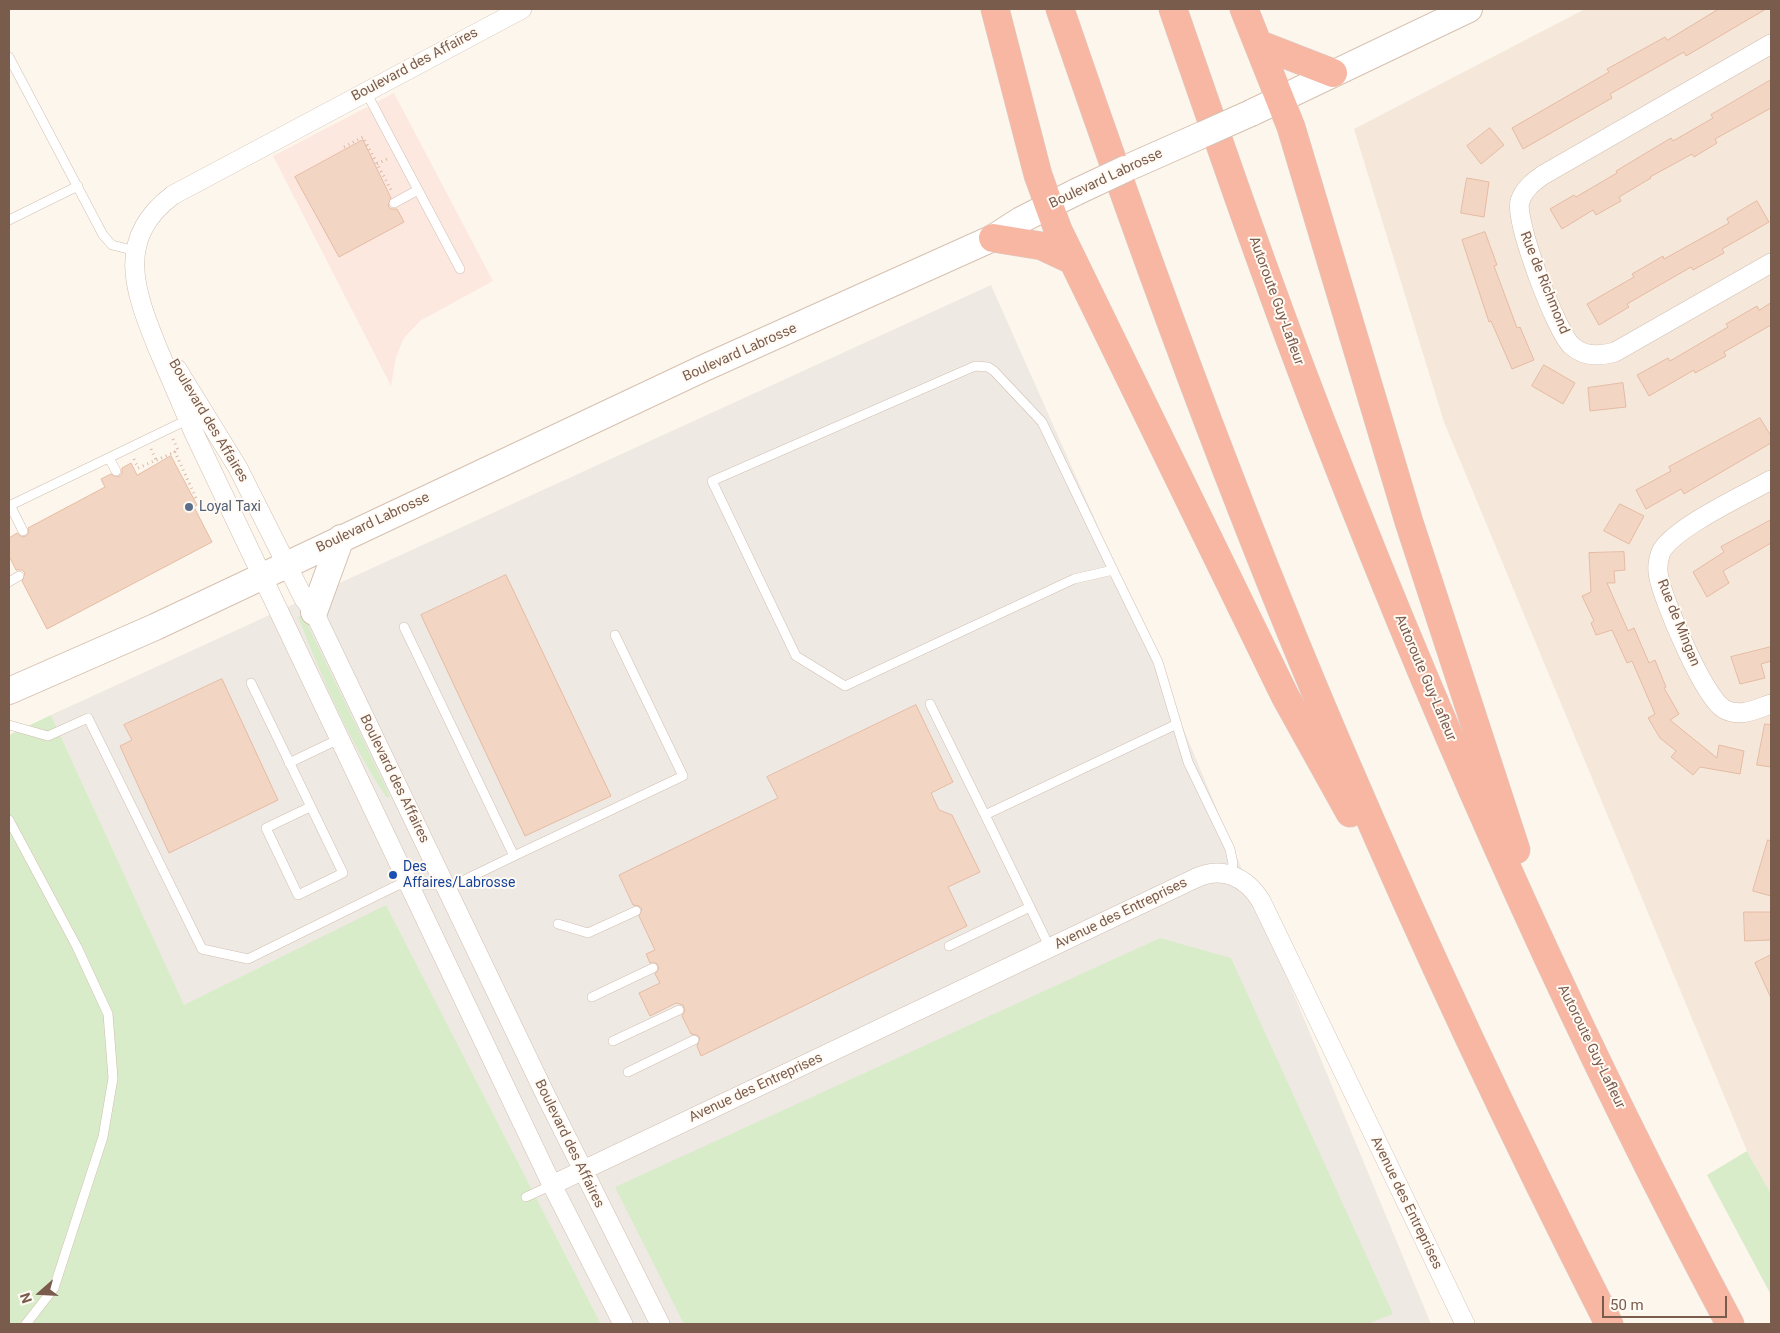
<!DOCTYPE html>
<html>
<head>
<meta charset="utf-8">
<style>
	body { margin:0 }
	#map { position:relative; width:1780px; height:1333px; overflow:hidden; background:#fdf6ec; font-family:Roboto,sans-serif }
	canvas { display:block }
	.frame { position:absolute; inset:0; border:10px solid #7a5c4d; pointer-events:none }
	.north { position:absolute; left:15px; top:1268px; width:50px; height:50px; -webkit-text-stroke:4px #fffaf3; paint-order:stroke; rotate:251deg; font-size:14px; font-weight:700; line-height:20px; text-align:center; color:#7a5c4d }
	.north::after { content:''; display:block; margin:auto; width:18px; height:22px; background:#7a5c4d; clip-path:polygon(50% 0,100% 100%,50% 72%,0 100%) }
	.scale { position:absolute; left:1602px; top:1296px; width:125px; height:22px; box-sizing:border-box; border:2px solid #7a5c4d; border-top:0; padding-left:6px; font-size:15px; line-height:18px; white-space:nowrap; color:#7a5c4d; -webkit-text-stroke:4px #fffaf3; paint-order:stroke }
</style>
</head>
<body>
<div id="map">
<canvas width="1780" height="1333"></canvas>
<div class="frame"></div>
<div class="north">N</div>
<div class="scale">50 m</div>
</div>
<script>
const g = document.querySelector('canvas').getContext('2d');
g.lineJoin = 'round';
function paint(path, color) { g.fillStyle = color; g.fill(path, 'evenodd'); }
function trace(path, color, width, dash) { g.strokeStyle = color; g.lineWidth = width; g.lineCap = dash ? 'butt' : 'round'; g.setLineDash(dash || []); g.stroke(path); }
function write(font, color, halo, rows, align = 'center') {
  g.font = font + ' Roboto,sans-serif'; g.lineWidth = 4; g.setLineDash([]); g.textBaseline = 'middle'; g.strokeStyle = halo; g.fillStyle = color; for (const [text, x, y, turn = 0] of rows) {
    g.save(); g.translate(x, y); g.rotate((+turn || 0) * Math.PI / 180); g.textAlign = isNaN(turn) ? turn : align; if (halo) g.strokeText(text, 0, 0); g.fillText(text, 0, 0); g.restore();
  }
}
paint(new Path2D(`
	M1585,9H1771V1194L1747,1151L1444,422L1354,129Z`), '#f5e8da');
paint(new Path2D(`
	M394,93L493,281L420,321L404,338L396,357L391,386L273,156Z`), '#fde8e0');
paint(new Path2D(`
	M991,285L1117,569L1431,1324H601L386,906L184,1006L51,715Z`), '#efe9e4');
paint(new Path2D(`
	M303,615L390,796L387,798C349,741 323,680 298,617Z
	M51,715L184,1005L386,905L601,1324H9V735Z
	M1160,938L1231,958L1393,1314L1367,1324H684L615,1187Z
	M1747,1151L1771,1194V1295L1707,1175Z`), '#d8ecc9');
const building = new Path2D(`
	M1719,9H1766L1686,56L1684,52L1610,94L1612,98L1523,149L1512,128L1609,72L1607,69L1665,37L1667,40Z
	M1771,80V108L1715,139L1717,143L1694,157L1692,154L1650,177L1651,178L1619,197L1621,201L1596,215L1593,210L1562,229L1550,209L1574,195L1576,197L1617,173L1616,171L1671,138L1673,141L1713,118L1711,115Z
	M1490,128L1504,145L1481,164L1467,146Z
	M363,140L391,198L388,206L391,209H397L404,222L339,257L295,177Z
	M1467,178L1489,182L1484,217L1461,213Z
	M1757,201L1769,222L1722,249L1724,253L1693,270L1691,267L1627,304L1629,307L1599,325L1587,304L1634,277L1632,274L1663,256L1664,259L1729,223L1727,219Z
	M1485,232L1497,265L1494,266L1517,328L1520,327L1534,360L1512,369L1491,321L1489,322L1462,240Z
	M1771,303V325L1724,352L1726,356L1695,373L1694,370L1649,396L1637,375L1668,358L1670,361L1728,327L1726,324L1757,306L1759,310Z
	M1544,365L1575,383L1563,404L1532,386Z
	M1623,383L1626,407L1590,411L1588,388Z
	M1760,418L1771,436V443L1684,494L1681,489L1646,509L1636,490L1671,471L1669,467Z
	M171,456L197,505L194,507L212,542L47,629L22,581L25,573L22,570H16L9,556V538L17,533L22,537L26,536L29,532L28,528L105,487L101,479L111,474L118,477L122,474V468L131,463L137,475Z
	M1620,504L1644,516L1629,544L1604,531Z
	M1771,520V543L1723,571L1729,583L1707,597L1693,572L1724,552L1721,547Z
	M1624,552L1625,570L1614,571L1615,583H1607L1628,631L1634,628L1649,663L1655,660L1666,687L1664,688L1679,714L1670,720L1717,758L1719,745L1744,751L1740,774L1700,767L1693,775L1671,757L1676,751L1660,738L1648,718L1655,714L1632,661L1627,663L1612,630L1596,635L1591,623L1594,621L1582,596L1591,592L1589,553Z
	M506,575L611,796L525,836L421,615Z
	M1771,647V661L1761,664L1765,678L1740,684L1731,657Z
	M222,679L278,800L169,853L120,746L132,740L124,725Z
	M916,705L953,782L931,793L939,810L952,815L980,872L948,887L967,926L701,1056L697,1046L700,1038L697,1035L691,1034L682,1016L685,1011L683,1005L676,1003L650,1016L639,993L660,983L655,974L659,968L656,963H650L646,954L655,950L639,916L642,909L639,906L633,905L619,875L778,798L767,777Z
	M1765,724L1771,725V767L1757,765Z
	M1768,840L1771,841V896L1753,891Z
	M1744,912H1771V940L1745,941Z
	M1771,955V998L1755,963Z`);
paint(building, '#f3d5c3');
trace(building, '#e6bba3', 1);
const lane = new Path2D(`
	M9,57L103,235L112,245L136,251
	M366,92L460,269
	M394,203L418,190
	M9,220L78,186
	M109,458L116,471
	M10,505L23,531
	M9,506L189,419
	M1113,570L1042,422L994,371L988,367L975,366L712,481L796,656L845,686L1074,579L1113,570L1158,662L1188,762L1230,849L1233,864L1230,874
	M9,582L19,576
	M251,683L343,873L298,895L266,828L310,807
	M930,704L985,815
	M9,725L48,736L88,718L202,949L248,959L398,885H454L514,856L404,627
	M289,763L339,739
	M9,820L77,947L108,1014L113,1078L103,1137L54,1288L26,1324
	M514,856L683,776L615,635
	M558,924L588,933L636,911
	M949,946L1030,907
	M1050,948L985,815L1177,724
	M592,997L653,968
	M613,1041L679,1010
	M628,1072L694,1040
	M526,1197L552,1185`);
const street = new Path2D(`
	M522,9L173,195C114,239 135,292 158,349C170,377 182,405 194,433L552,1185L623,1324
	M1771,44L1543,175C1533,182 1524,189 1520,201C1514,220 1556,332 1572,346C1584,357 1601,356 1615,352L1771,263
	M177,369L238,468L304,599L314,612L546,1096L660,1324
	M1771,480C1746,494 1673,528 1661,552C1658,560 1657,570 1659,578C1664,602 1704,698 1724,709C1740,718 1756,709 1771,704
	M552,1185L1196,878C1223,866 1246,877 1261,901L1465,1324`);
const secondary = new Path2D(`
	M1251,113L1469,9
	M1125,169L1204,134
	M314,612L341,538
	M9,691L155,627L704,368L993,238L1021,220L1076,192`);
const highway = new Path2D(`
	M995,9L1038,175L1058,230L1285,696L1350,813
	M1060,9C1147,264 1240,518 1347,766C1428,955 1516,1141 1609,1324
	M1173,9C1223,154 1273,299 1329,442C1446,743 1578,1039 1730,1324
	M1244,9L1291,127L1409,522L1516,850
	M1261,45L1333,73
	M993,238L1042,246L1072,260`);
trace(lane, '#d1beb0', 10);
trace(street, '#d1beb0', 20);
trace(secondary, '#d6c0b0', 28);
trace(highway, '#dad1cd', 29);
trace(new Path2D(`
	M344,147L363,137L392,192
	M377,164L389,158
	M173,439L178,450L175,452L196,498L194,499
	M151,449L156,460
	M134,459L138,468L175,452`), '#d9b8a5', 3, [1, 4]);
trace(lane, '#fff', 9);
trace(street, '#fff', 19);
trace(secondary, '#fff', 26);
trace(highway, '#f7b7a3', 28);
const secondaryBridge = new Path2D(`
	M1204,134L1251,113
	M1076,192L1125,169`);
trace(secondaryBridge, '#d6c0b0', 28, []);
trace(secondaryBridge, '#fff', 26);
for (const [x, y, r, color] of [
	[189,507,5,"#5c6f8a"],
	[393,875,5,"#1a4fb4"]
]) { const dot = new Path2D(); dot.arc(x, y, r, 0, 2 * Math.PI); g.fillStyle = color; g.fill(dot); trace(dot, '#fffaf3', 2); }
write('14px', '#7a5c4d', '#fffaf3', [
	["Boulevard des Affaires",415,65,-28],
	["Boulevard Labrosse",1106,179,-25],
	["Rue de Richmond",1544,283,68],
	["Autoroute Guy-Lafleur",1276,301,70],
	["Boulevard Labrosse",740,353,-24],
	["Boulevard des Affaires",208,421,59],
	["Boulevard Labrosse",373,523,-25],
	["Rue de Mingan",1678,623,68],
	["Autoroute Guy-Lafleur",1425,678,67],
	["Boulevard des Affaires",394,779,64],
	["Avenue des Entreprises",1121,914,-26],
	["Autoroute Guy-Lafleur",1591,1047,64],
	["Avenue des Entreprises",756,1088,-25],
	["Boulevard des Affaires",569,1144,64],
	["Avenue des Entreprises",1406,1203,64]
]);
write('14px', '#4e5e75', '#fffaf3', [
	["Loyal Taxi",199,507]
], 'left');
write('14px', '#164399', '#fffaf3', [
	["Des",403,867],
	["Affaires/Labrosse",403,883]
], 'left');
</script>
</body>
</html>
